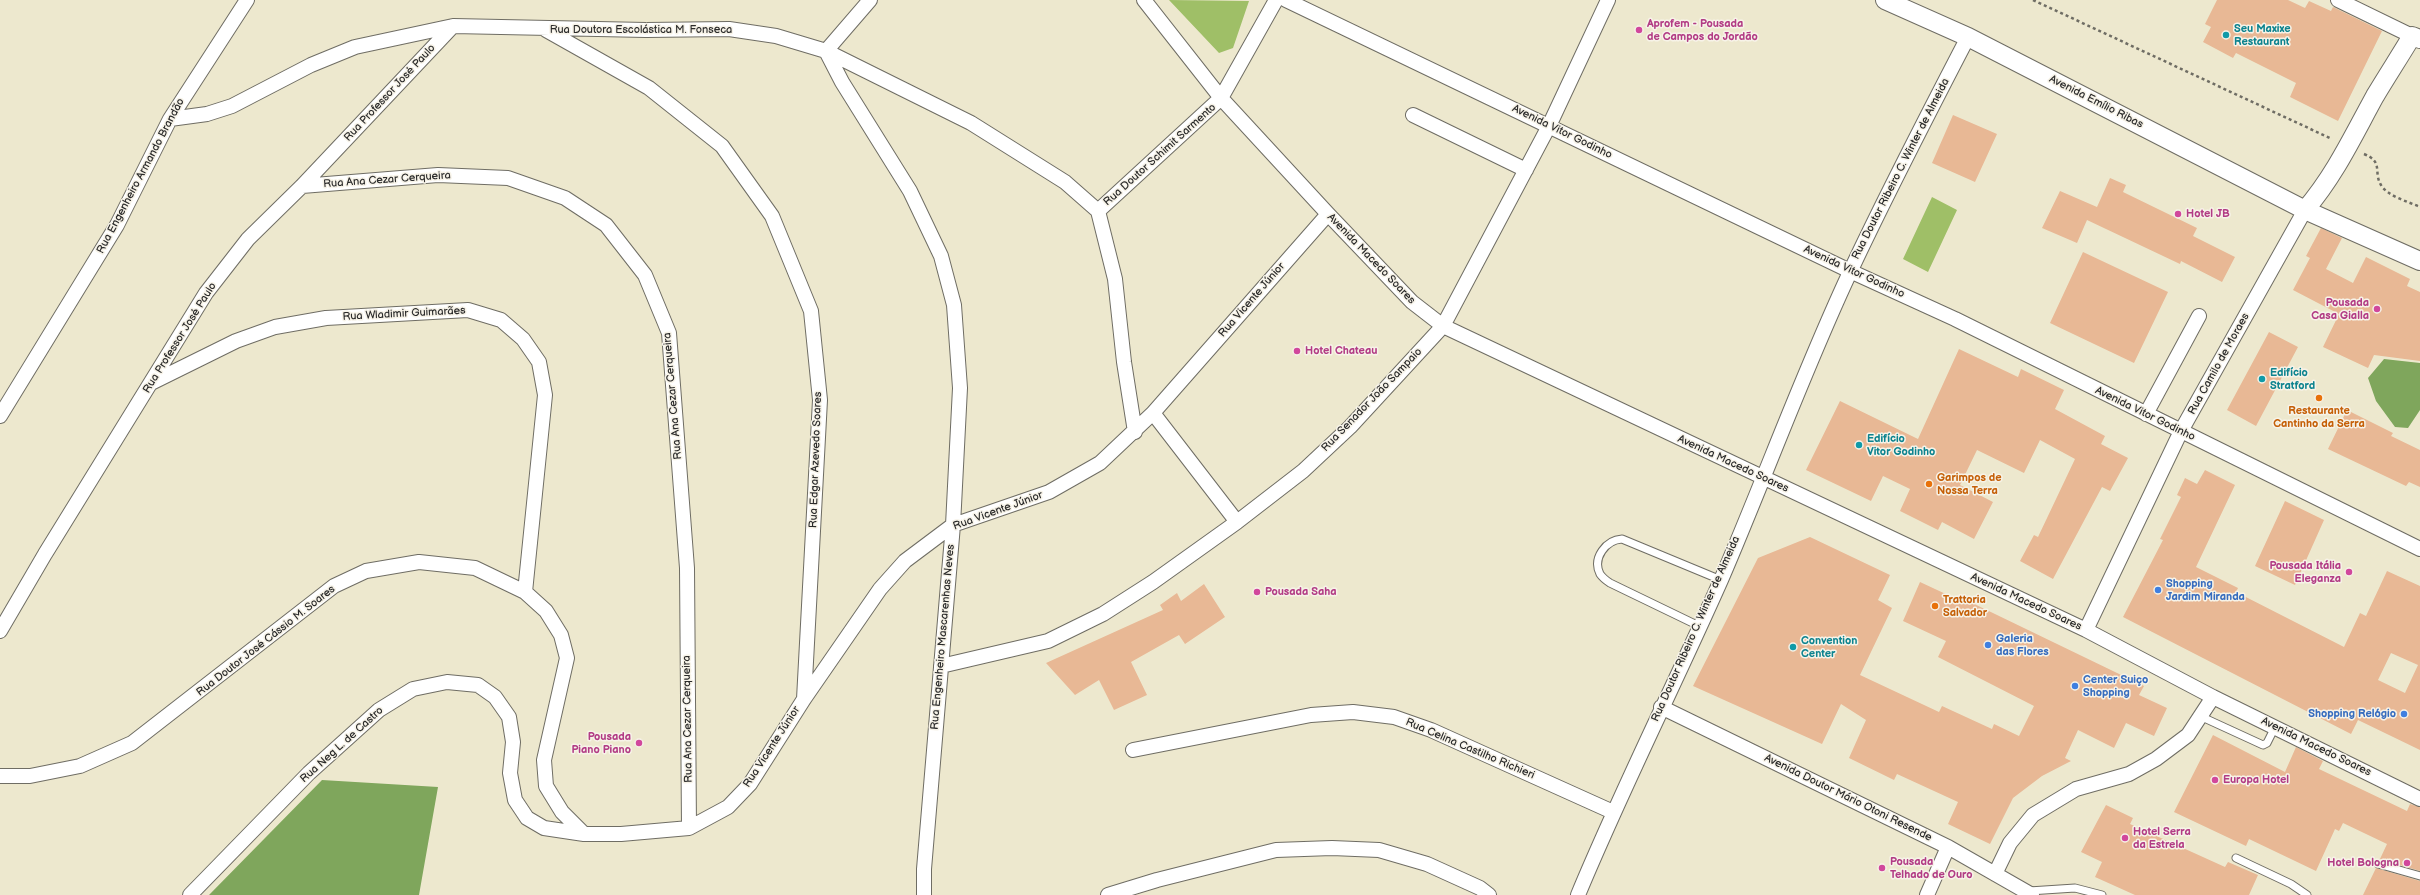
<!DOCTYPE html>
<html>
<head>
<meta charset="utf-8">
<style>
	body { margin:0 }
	canvas { display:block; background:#ede8ce }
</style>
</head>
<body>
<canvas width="2420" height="895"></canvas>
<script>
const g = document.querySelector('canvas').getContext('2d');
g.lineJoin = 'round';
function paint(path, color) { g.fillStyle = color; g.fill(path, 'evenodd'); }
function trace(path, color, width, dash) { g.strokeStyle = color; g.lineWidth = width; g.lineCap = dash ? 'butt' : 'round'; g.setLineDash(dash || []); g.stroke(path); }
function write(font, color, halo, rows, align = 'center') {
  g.font = font + ' "Balsamiq Sans",sans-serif'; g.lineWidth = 3; g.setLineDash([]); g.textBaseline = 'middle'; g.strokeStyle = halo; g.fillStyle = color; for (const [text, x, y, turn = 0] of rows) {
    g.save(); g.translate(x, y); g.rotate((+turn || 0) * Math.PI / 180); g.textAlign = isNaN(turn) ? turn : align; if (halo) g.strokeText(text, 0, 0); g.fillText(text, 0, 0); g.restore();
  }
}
paint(new Path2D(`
	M1169,0L1249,1L1233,48L1219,53Z
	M1932,197L1957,210L1928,272L1903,259Z`), '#9fbf67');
paint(new Path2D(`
	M2384,359L2420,363V410L2408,428L2395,427L2376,401L2368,378Z
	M322,780L438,787L419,895H209Z`), '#7fa65c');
paint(new Path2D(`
	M2217,0H2288L2305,8L2309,1L2331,11L2333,7L2382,31L2338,121L2290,97L2296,83L2236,53L2233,58L2203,42L2211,27L2205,24Z
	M1953,115L1997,134L1975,182L1932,163Z
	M2110,178L2126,185L2123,192L2197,228L2193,236L2235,257L2222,282L2181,261L2180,264L2087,220L2077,243L2042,228L2060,191L2097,207Z
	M2321,228L2342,238L2326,269L2353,283L2366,257L2410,279L2407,286L2420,292V361L2374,355L2368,368L2323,347L2339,314L2293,290L2310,258L2306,256Z
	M2083,252L2168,292L2134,363L2050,323Z
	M2269,332L2298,347L2256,426L2227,410Z
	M1959,349L2018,377L2021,369L2064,390L2055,409L2105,436L2101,444L2128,458L2110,491L2102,487L2053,579L2020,561L2034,535L2038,537L2075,459L2040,440L2024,473L1977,450L1960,485L1993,502L1974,539L1942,522L1938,530L1900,511L1910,489L1883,476L1871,501L1806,470L1840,401L1918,439Z
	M2347,410L2393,433L2391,436L2420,450V487L2409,482L2406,486L2328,449Z
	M2205,470L2235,485L2196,567L2238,588L2236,592L2344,647L2360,613L2366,616L2387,571L2420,586V750L2358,720L2351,734L2123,617L2163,540L2160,539L2181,497L2177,495L2185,478L2197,484ZM2391,653L2418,665L2405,693L2378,680Z
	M2285,501L2324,520L2295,585L2255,566Z
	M1810,537L1890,575L1878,600L1892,608L1860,675L1939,712L1942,706L1992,729L1994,724L2019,736L2034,706L1938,657L1946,641L1903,621L1920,582L1965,603L1966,600L2144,686L2139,695L2167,708L2154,736L2126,723L2114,748L2078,730L2065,758L2071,761L2042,776L2013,798L1990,844L1948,824L1958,802L1897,774L1894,780L1849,758L1866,720L1841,704L1822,744L1693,686L1758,558Z
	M1204,584L1225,617L1185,644L1179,635L1131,662L1147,695L1114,710L1099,680L1075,695L1046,663L1163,610L1160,605L1177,593L1181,601Z
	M2213,735L2285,772L2296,747L2323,761L2319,769L2407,811L2410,804L2420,807V871L2380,859L2387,844L2343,823L2339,831L2335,829L2316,871L2249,839L2246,846L2174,812Z
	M2106,805L2133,818L2130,824L2225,867L2228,862L2258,875L2249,895H2135L2095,877L2102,862L2081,852Z
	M2376,868L2420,881V895H2363Z`), '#e8b895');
const service = new Path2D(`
	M1699,626L1610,583C1607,581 1602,577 1600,574C1592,558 1606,540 1622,539L1721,580
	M2202,717L2263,745L2267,743L2275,727
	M2236,858L2291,884L2307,895
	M2378,864L2420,876
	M2029,891L2075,888L2102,895`);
const minor = new Path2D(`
	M1144,0L1221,98L1328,214L1412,302L1443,326L2086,630L2213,697L2420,799
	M1286,0L1850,271L1955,319L2420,549
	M2338,0L2412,36
	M546,30L649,88L722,146L772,216L811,311L820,400L804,699
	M826,51L842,82L910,191L941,256L954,305L960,388L953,525L924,869V895
	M826,51L870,0
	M1413,115L1526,170
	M170,119L207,114L232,106L311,65L355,47L453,26L646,30L729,29L776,36L826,51L971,123L1065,182L1098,211L1115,279L1124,362L1135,432
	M302,186L438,175L508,178L565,198L606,225L645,275L669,333L687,568L689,828
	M1098,211L1221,98L1276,0
	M151,383L236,341L275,327L326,318L468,310L501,320L523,339L539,362L545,395L525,592
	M1153,413L1237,522
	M2146,414L2199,316
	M0,416L117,225L170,119L247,0
	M2086,630L2181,431L2305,210
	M0,631L45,554L206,293L248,239L302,186L453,26
	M941,666L1048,641L1103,614L1153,582L1237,522L1303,471L1350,427L1443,326L1549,126L1608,0
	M1661,707L1948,847L2032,895
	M1133,750L1311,715L1353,712L1394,717L1431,730L1613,812
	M0,776H30L80,766L132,743L334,586L366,571L419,562L475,568L525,592L546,611L561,635L567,658L544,760L546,786L562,812L584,834
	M1995,874L2010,843L2033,815L2076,789L2129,774L2156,759L2188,735L2213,697
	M190,895L309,773L379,710L413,689L447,682L478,685L495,697L509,717L513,742L510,773L515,800L527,818L544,828L584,834H621L689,828L728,807L750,784L804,699L880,589L905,561L953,525L1049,492L1100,463L1153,413L1328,214
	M1108,895L1157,880L1276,850L1332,848L1379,850L1427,864L1480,888L1489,895
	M1578,895C1622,789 1674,686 1721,580C1765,478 1803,372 1851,270C1888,191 1928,114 1968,37
	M1927,895L1948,847`);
const tertiary = new Path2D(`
	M1885,0L1968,37L2305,210L2420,261
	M2305,210C2335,175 2353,136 2375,96C2387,76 2400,56 2412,36L2420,39`);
trace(service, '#6f6d64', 9);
trace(minor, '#6f6d64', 16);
trace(tertiary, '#6f6d64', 20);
trace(new Path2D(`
	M2033,0L2332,139
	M2364,154C2384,162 2373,172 2381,185C2387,196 2409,202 2420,207`), '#6f6d64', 2.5, [3, 3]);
trace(service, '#fff', 7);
trace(minor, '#fff', 14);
trace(tertiary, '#fff', 18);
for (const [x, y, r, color] of [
	[1639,30,4,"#d1479c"],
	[2226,35,4,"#0f9aa8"],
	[2178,214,4,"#d1479c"],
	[2377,309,4,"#d1479c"],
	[1297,351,4,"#d1479c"],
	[2262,379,4,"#0f9aa8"],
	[2319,398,4,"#e8710a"],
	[1859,445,4,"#0f9aa8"],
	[1929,484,4,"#e8710a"],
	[2349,572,4,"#d1479c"],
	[2158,590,4,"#3f7fe0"],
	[1257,592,4,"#d1479c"],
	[1935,606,4,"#e8710a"],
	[1988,645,4,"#3f7fe0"],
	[1793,647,4,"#0f9aa8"],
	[2075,686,4,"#3f7fe0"],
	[2404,714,4,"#3f7fe0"],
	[639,743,4,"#d1479c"],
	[2215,780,4,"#d1479c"],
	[2125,838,4,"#d1479c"],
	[2407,863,4,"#d1479c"],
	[1882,868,4,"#d1479c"]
]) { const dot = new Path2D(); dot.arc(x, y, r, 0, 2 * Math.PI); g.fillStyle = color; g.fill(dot); trace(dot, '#f7f3e8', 1.5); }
write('bold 11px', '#b23c85', '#f7f3e8', [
	["Aprofem - Pousada",1647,24],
	["de Campos do Jordão",1647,37],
	["Hotel JB",2186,214],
	["Pousada",2369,303,"right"],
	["Casa Gialla",2369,316,"right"],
	["Hotel Chateau",1305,351],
	["Pousada Itália",2341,566,"right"],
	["Eleganza",2341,579,"right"],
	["Pousada Saha",1265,592],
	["Pousada",631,737,"right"],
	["Piano Piano",631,750,"right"],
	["Europa Hotel",2223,780],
	["Hotel Serra",2133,832],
	["da Estrela",2133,845],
	["Pousada",1890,862],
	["Telhado de Ouro",1890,875],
	["Hotel Bologna",2399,863,"right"]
], 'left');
write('bold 11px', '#0d838f', '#f7f3e8', [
	["Seu Maxixe",2234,29],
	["Restaurant",2234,42],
	["Edifício",2270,373],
	["Stratford",2270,386],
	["Edifício",1867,439],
	["Vitor Godinho",1867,452],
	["Convention",1801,641],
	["Center",1801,654]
], 'left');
write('11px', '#2b2b2b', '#f7f3e8', [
	["Rua Doutora Escolástica M. Fonseca",641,30],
	["Rua Professor José Paulo",390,93,-47],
	["Avenida Emílio Ribas",2096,102,27],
	["Avenida Vitor Godinho",1562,132,26],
	["Rua Doutor Schimit Sarmento",1160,155,-42],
	["Rua Doutor Ribeiro C. Winter de Almeida",1901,169,-63],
	["Rua Engenheiro Armando Brandão",141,176,-62],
	["Rua Ana Cezar Cerqueira",387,180,-4],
	["Avenida Macedo Soares",1371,259,46],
	["Avenida Vitor Godinho",1854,272,25],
	["Rua Vicente Júnior",1252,300,-49],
	["Rua Wladimir Guimarães",404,314,-3],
	["Rua Professor José Paulo",180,338,-58],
	["Rua Camilo de Moraes",2219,364,-61],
	["Rua Ana Cezar Cerqueira",673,396,-95],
	["Rua Senador João Sampaio",1372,400,-46],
	["Avenida Vitor Godinho",2145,414,26],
	["Rua Edgar Azevedo Soares",816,460,-88],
	["Avenida Macedo Soares",1733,464,25],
	["Rua Vicente Júnior",998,511,-20],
	["Avenida Macedo Soares",2026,602,25],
	["Rua Doutor Ribeiro C. Winter de Almeida",1696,629,-66],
	["Rua Engenheiro Mascarenhas Neves",943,637,-85],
	["Rua Doutor José Cássio M. Soares",266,641,-38],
	["Rua Ana Cezar Cerqueira",688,719,-91],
	["Rua Neg L. de Castro",342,745,-42],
	["Rua Vicente Júnior",772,747,-57],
	["Avenida Macedo Soares",2316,747,26],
	["Rua Celina Castilho Richieri",1470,749,23],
	["Avenida Doutor Mário Otoni Resende",1848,798,26]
]);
write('bold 11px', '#c56008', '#f7f3e8', [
	["Restaurante",2319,411,"center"],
	["Cantinho da Serra",2319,424,"center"],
	["Garimpos de",1937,478],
	["Nossa Terra",1937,491],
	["Trattoria",1943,600],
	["Salvador",1943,613]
], 'left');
write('bold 11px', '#366cbe', '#f7f3e8', [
	["Shopping",2166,584],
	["Jardim Miranda",2166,597],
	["Galeria",1996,639],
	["das Flores",1996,652],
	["Center Suiço",2083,680],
	["Shopping",2083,693],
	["Shopping Relógio",2396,714,"right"]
], 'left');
</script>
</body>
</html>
